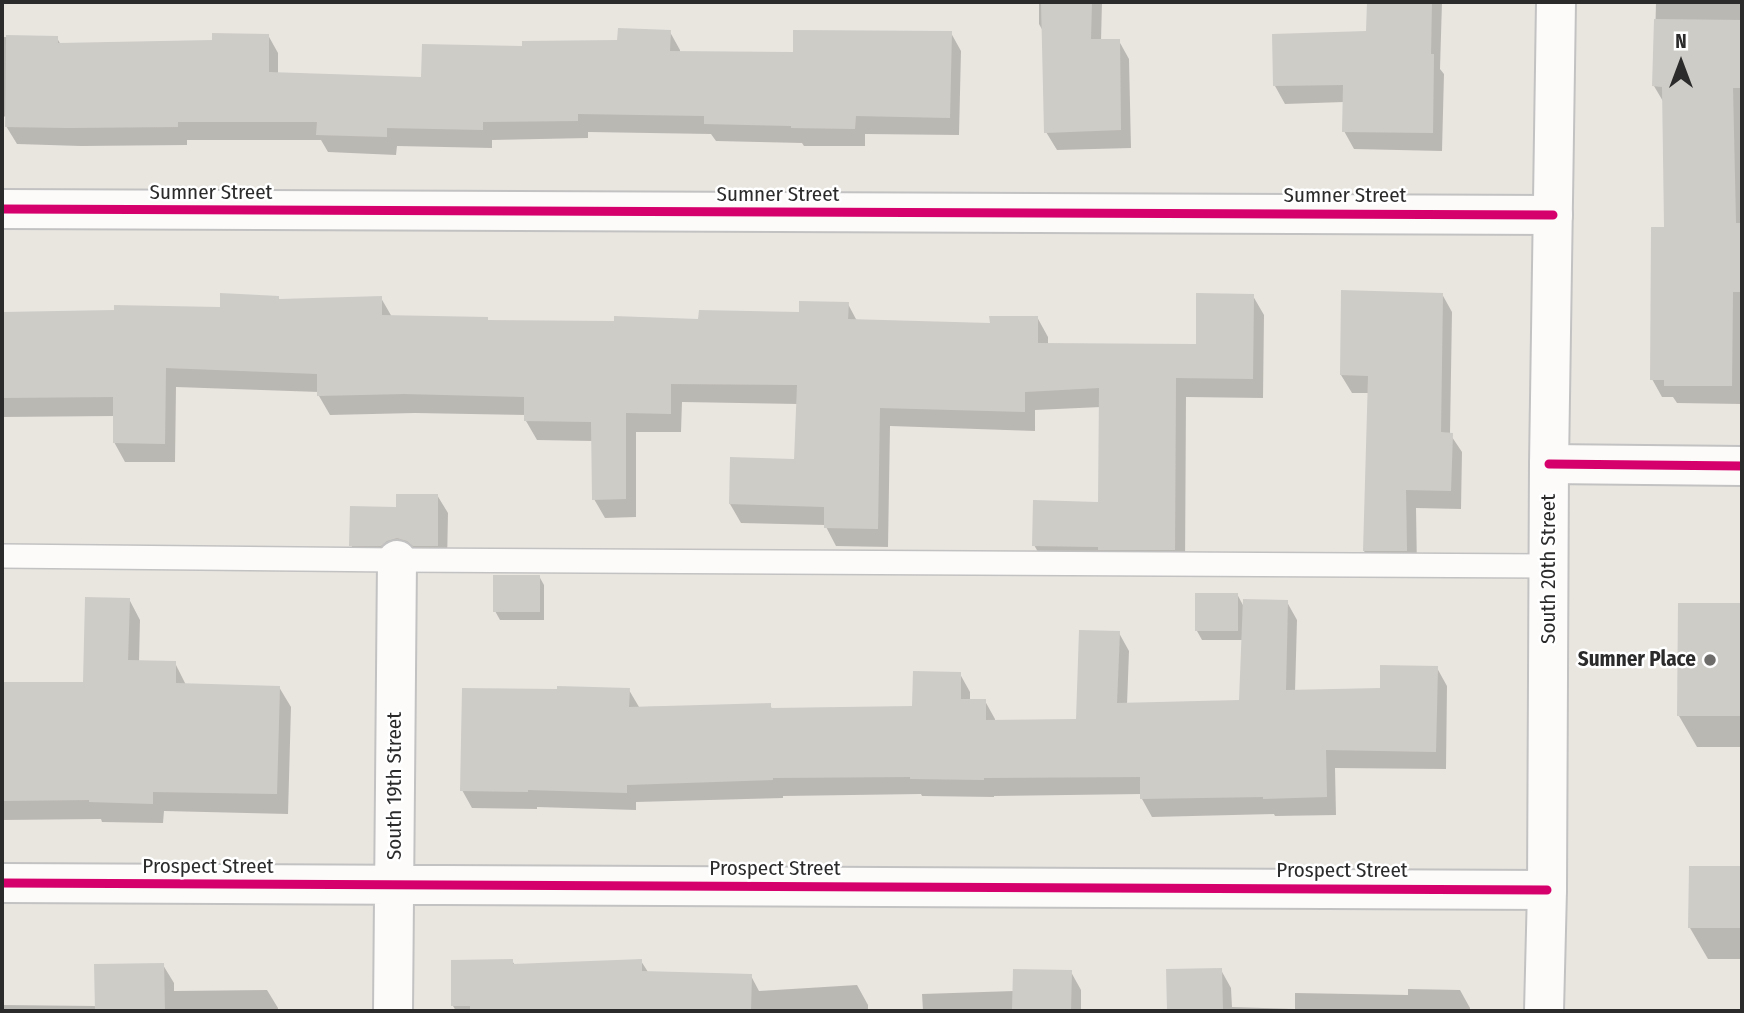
<!DOCTYPE html>
<html>
<head>
<meta charset="utf-8">
<style>
	body { margin:0 }
	#map { position:relative; width:1744px; height:1013px; overflow:hidden; background:#e9e6e0; font-family:"Fira Sans Condensed",sans-serif }
	canvas { display:block }
	.frame { position:absolute; inset:0; border:4px solid #2b2b2b; pointer-events:none }
	.north { position:absolute; left:1646px; top:28px; width:70px; height:70px; -webkit-text-stroke:5px #fff; paint-order:stroke; rotate:0deg; font-size:19px; font-weight:700; line-height:28px; text-align:center; color:#2b2b2b }
	.north::after { content:''; display:block; margin:auto; width:24px; height:32px; background:#2b2b2b; clip-path:polygon(50% 0,100% 100%,50% 72%,0 100%) }
</style>
</head>
<body>
<div id="map">
<canvas width="1744" height="1013"></canvas>
<div class="frame"></div>
<div class="north">N</div>
</div>
<script>
const g = document.querySelector('canvas').getContext('2d');
g.lineJoin = 'round';
function paint(path, color) { g.fillStyle = color; g.fill(path, 'evenodd'); }
function trace(path, color, width, dash) { g.strokeStyle = color; g.lineWidth = width; g.lineCap = dash ? 'butt' : 'round'; g.setLineDash(dash || []); g.stroke(path); }
function write(font, color, halo, rows, align = 'center') {
  g.font = font + ' "Fira Sans Condensed",sans-serif'; g.lineWidth = 5; g.setLineDash([]); g.textBaseline = 'middle'; g.strokeStyle = halo; g.fillStyle = color; for (const [text, x, y, turn = 0] of rows) {
    g.save(); g.translate(x, y); g.rotate((+turn || 0) * Math.PI / 180); g.textAlign = isNaN(turn) ? turn : align; if (halo) g.strokeText(text, 0, 0); g.fillText(text, 0, 0); g.restore();
  }
}
paint(new Path2D(`
	M1039,2H1102L1101,41H1119L1129,59L1131,148L1057,150L1046,132L1044,33L1039,24Z
	M1369,2H1442L1440,69L1444,74L1442,151L1354,149L1344,131V102L1285,104L1275,86L1368,33Z
	M1656,2H1742L1741,404L1677,403L1673,397H1662L1652,379L1666,229L1664,103L1654,86Z
	M670,32L680,50V53L794,54L951,33L961,51L959,135L865,134V146H804L802,143L716,141L711,134L588,132V138L492,140V148L397,146L396,155L328,152L321,140H187V145L81,146L17,144L6,126L7,116L2,117V37L57,38L61,45L214,42L268,35L278,53V74L423,79L524,48L619,41Z
	M1442,294L1452,312L1450,434L1462,452L1461,509L1416,508L1417,569H1375L1364,551L1369,393H1352L1341,375Z
	M1253,296L1264,315L1263,398L1186,397L1185,569L1045,564L1034,545L1100,504L1101,407L1035,410V431L890,426L888,547L836,546L825,525L741,523L730,504L796,461L798,404L682,402L681,432H636V517L605,518L594,499L593,441L537,440L526,421V415L415,413L330,415L319,396V392L176,387L175,462H125L114,442L115,416L2,417V313L116,312L221,308L280,300L381,298L392,317L488,321L616,323L700,320L801,314L848,304L857,321L991,325L1037,317L1048,337V344L1197,346Z
	M437,495L448,513L447,564L361,563L351,545L398,509Z
	M539,576L544,585V620H500L495,611Z
	M1237,594L1244,607L1287,602L1297,620L1295,692L1382,690L1437,668L1447,686L1446,769L1335,768L1336,815L1275,816L1274,814L1152,817L1142,799V794L994,796V797L922,796L921,794L783,796V798L636,802V810L537,807V809L472,808L462,790L629,690L639,707L770,705L772,709L913,708L960,674L970,692V701H985L995,719V721L1078,720L1119,633L1129,651L1127,705L1240,702L1243,640H1202L1197,631Z
	M129,599L140,620L139,662L175,663L186,685L279,687L291,707L288,814L164,811L163,823L102,822L101,819L2,820V684H85Z
	M1680,605H1742V747H1697L1679,716Z
	M1691,868L1742,869V959H1708L1690,928Z
	M512,961L515,965L641,961L648,972L751,976L759,991L857,985L868,1005V1011H456L453,1006Z
	M163,965L174,983V991L267,990L278,1008V1011H2V1005L96,1006Z
	M1221,970L1231,988L1232,1007L1295,1009V993L1408,995V989L1460,990L1470,1008V1011H1169L1168,971Z
	M1071,972L1081,990V1011H923L922,994L1014,991Z`), '#0003');
paint(new Path2D(`
	M1041,2H1092L1091,39H1120L1121,130L1044,133Z
	M1367,2H1432L1431,54H1434L1433,133L1342,132L1343,85L1273,86L1272,34L1366,31Z
	M1654,19L1742,20V88H1733L1736,223H1742V292H1733L1732,386H1664V380H1650L1651,227H1664L1662,87L1652,86Z
	M618,28L671,30L670,51L793,52V30L952,31L950,118L856,116L855,129L791,128V126L704,124V116L578,114V121L483,122V130L387,128V137L316,135L317,122H178V127L69,128L5,127L6,35L58,36V43L212,40V33L269,34V72L421,77L422,44L522,46V41L617,40Z
	M1341,290L1443,293L1441,432L1453,433L1451,491L1406,490L1407,551H1363L1368,376L1340,375Z
	M220,293L279,296V299L382,296V315L488,317V320L614,321V316L698,319L699,310L799,312V301L849,302L848,319L990,323L989,316H1038V343L1196,344V293L1254,294L1253,379L1176,378L1175,550H1098V547L1032,546L1033,500L1098,502L1099,388L1025,392V412L880,408L878,529L824,528V507L729,504L730,457L794,459L797,385L671,384V414L626,413V499L592,500L591,422L524,421V397L404,394L317,396V374L166,368L165,444L113,443V397L2,398V312L114,310V305L220,307Z
	M396,494H438V546H413L407,541L397,538L387,541L381,546H349L350,506L396,507Z
	M493,575H540V612H493Z
	M1195,593H1238V631H1195Z
	M85,597L130,598L128,660L176,661V683L280,686L277,794L153,792V804L89,802V800L2,801V682H83Z
	M1243,599L1288,600L1286,690L1380,688V665L1438,666L1436,752L1326,750L1327,797L1263,799V797L1140,799V777L984,778V780L910,779V777L773,778V780L627,785V793L528,790V792L460,791L462,688L557,689V686L630,688L629,707L771,703V708L912,706L913,671L961,672V699H986V720L1076,719L1079,630L1120,631L1117,703L1239,700Z
	M1678,603H1742V716H1677Z
	M1689,866H1742V928H1688Z
	M513,959V964L642,959V971L752,974L751,1011H470V1006H451V960Z
	M164,963L165,1011H95L94,964Z
	M1222,968L1223,1011H1167L1166,969Z
	M1013,969L1072,970L1071,1011H1012Z`), '#ceccc7');
const service = new Path2D(`
	M2,556L397,560L1549,566`);
const minor = new Path2D(`
	M2,209L1553,215
	M1549,464L1742,466
	M2,883L1547,890
	M393,1011L397,560`);
const tertiary = new Path2D(`
	M1544,1011L1547,890L1549,464L1556,2`);
trace(service, '#c3c2c2', 26);
trace(minor, '#c3c2c2', 42);
trace(tertiary, '#c3c2c2', 42);
trace(service, '#fcfbfa', 23);
trace(minor, '#fcfbfa', 38);
trace(tertiary, '#fcfbfa', 38);
trace(new Path2D(`
	M2,209L1553,215
	M1549,464L1742,466
	M2,883L1547,890`), '#d6006c', 9);
for (const [x, y, r, color] of [
	[1710,660,7,"#6e6c6a"]
]) { const dot = new Path2D(); dot.arc(x, y, r, 0, 2 * Math.PI); g.fillStyle = color; g.fill(dot); trace(dot, '#fff', 2.5); }
write('21px', '#2b2b2b', '#fff', [
	["Sumner Street",211,193],
	["Sumner Street",778,195],
	["Sumner Street",1345,196],
	["South 20th Street",1549,569,-90],
	["South 19th Street",395,786,-90],
	["Prospect Street",208,867],
	["Prospect Street",775,869],
	["Prospect Street",1342,871]
]);
write('bold 21px', '#2b2b2b', '#fff', [
	["Sumner Place",1696,660]
], 'right');
</script>
</body>
</html>
